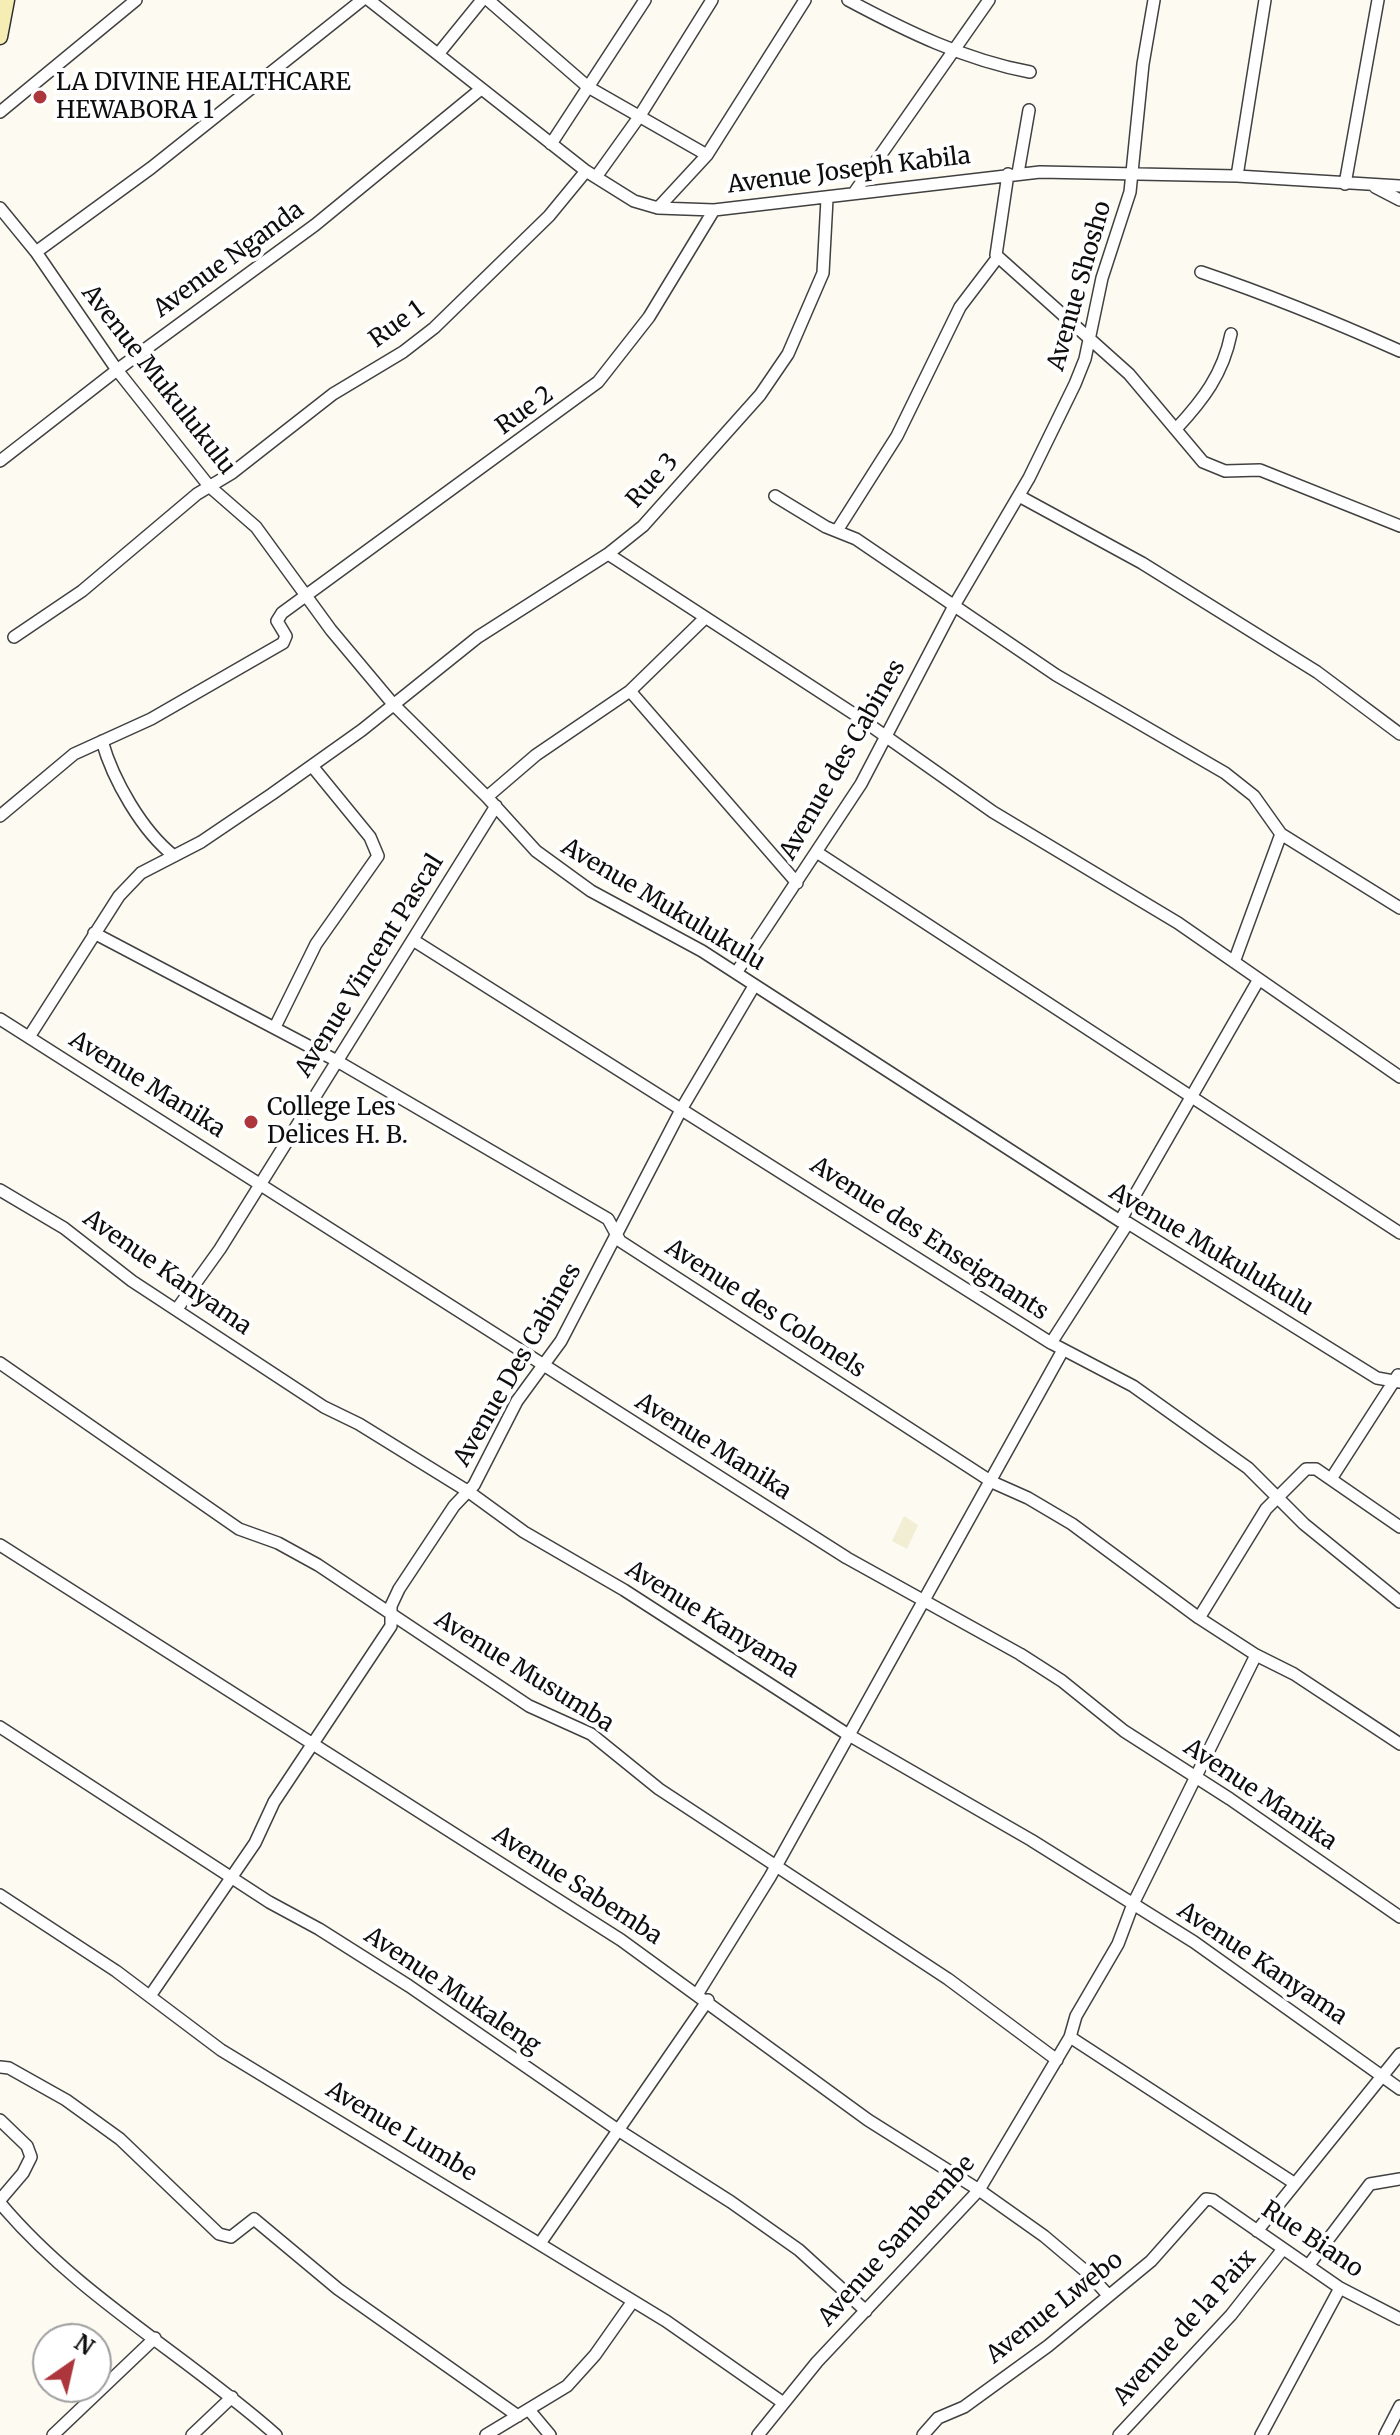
<!DOCTYPE html>
<html>
<head>
<meta charset="utf-8">
<style>
	body { margin:0 }
	#map { position:relative; width:1400px; height:2435px; overflow:hidden; background:#fdfbf1; font-family:Merriweather,serif }
	canvas { display:block }
	.north { position:absolute; left:32px; top:2323px; width:80px; height:80px; box-sizing:border-box; background:#fff; border:2px solid #9f9f9f; border-radius:50%; rotate:34deg; font-size:22px; font-weight:700; line-height:32px; text-align:center; color:#0e0e0e }
	.north::after { content:''; display:block; margin:auto; width:28px; height:36px; background:#ad363d; clip-path:polygon(50% 0,100% 100%,50% 72%,0 100%) }
</style>
</head>
<body>
<div id="map">
<canvas width="1400" height="2435"></canvas>
<div class="north">N</div>
</div>
<script>
const g = document.querySelector('canvas').getContext('2d');
g.lineJoin = 'round';
function paint(path, color) { g.fillStyle = color; g.fill(path, 'evenodd'); }
function trace(path, color, width, dash) { g.strokeStyle = color; g.lineWidth = width; g.lineCap = dash ? 'butt' : 'round'; g.setLineDash(dash || []); g.stroke(path); }
function write(font, color, halo, rows, align = 'center') {
  g.font = font + ' Merriweather,serif'; g.lineWidth = 8; g.setLineDash([]); g.textBaseline = 'middle'; g.strokeStyle = halo; g.fillStyle = color; for (const [text, x, y, turn = 0] of rows) {
    g.save(); g.translate(x, y); g.rotate((+turn || 0) * Math.PI / 180); g.textAlign = isNaN(turn) ? turn : align; if (halo) g.strokeText(text, 0, 0); g.fillText(text, 0, 0); g.restore();
  }
}
paint(new Path2D(`
	M904,1516L918,1525L907,1549L892,1541Z`), '#f1eed3');
const street = new Path2D(`
	M369,0L586,171L634,201L658,208L714,210L1040,172L1237,176L1400,186
	M488,0L588,87L707,155
	M848,0C906,31 965,60 1030,72
	M439,53L482,0
	M0,112L136,0
	M551,144L645,0
	M1018,173L1029,110
	M1008,174L996,255L1129,374L1203,462L1225,471L1260,470L1400,526
	M1237,176L1265,0
	M596,177L639,117L712,0
	M1345,184L1378,0
	M1375,187L1400,200
	M854,193L989,0
	M0,208L36,252L117,370L209,486L256,527L331,630L393,704L487,797L536,851L591,891L702,951L1120,1221L1128,1223L1377,1378L1400,1382
	M658,208L707,155L805,0
	M36,252L151,168L362,0
	M1201,272C1269,295 1335,322 1400,351
	M1176,429C1203,400 1223,374 1231,334
	M0,461L117,370L315,225L481,89
	M775,496L826,527L856,539L1056,675L1225,773L1254,796L1281,834L1400,908
	M1019,496L1142,563L1317,672L1400,734
	M838,529L897,436L960,307L998,257
	M608,554L854,714L993,812L1178,923L1400,1077
	M14,637L82,591L197,494L232,473L333,394L403,352L434,328L549,216L586,171
	M630,691L797,883
	M102,741C113,780 142,831 174,856
	M487,797L536,755L630,691L705,618
	M0,816L74,754L151,719L283,643L286,636L277,621L282,613L598,382L649,317L714,210
	M818,853L1400,1233
	M94,933L337,1061L608,1219L620,1241L992,1482L1028,1498L1072,1524L1199,1618L1256,1655L1294,1674L1400,1744
	M413,940L1051,1343L1133,1386L1248,1468L1304,1524L1400,1602
	M1234,962L1281,834
	M736,973L861,784L955,604L1029,478L1075,384L1085,359L1102,278L1130,192L1143,64L1154,0
	M0,1019L847,1558L1020,1654L1062,1681L1124,1731L1230,1799L1400,1917
	M275,1027L316,944L378,856L370,837L312,766
	M29,1037L119,896L141,873L201,842L272,794L362,730L478,637L608,554L643,526L760,395L788,354L823,273L827,199
	M0,1190L64,1228L132,1281L324,1407L359,1424L469,1492L524,1532L624,1590L847,1734L1031,1840L1194,1942L1400,2089
	M1120,1221L1259,979
	M177,1309L220,1249L496,806
	M1051,1343L1128,1223
	M0,1363L239,1529L278,1543L318,1565L529,1706L591,1734L659,1789L948,1979L1057,2060
	M1331,1479L1398,1375
	M0,1545L621,1940L868,2120L979,2190L1044,2236L1089,2274L1108,2295
	M1199,1618L1266,1509L1306,1469H1316L1400,1527
	M0,1727L269,1902L319,1929L409,1986L618,2130L731,2202L799,2250L866,2311
	M0,1895L116,1971L221,2050L666,2321L782,2402
	M698,1993L770,1877L1063,1350
	M150,1996L255,1843L274,1802L391,1626V1606L399,1589L454,1506L474,1485L517,1401L561,1341L682,1108L754,986
	M1070,2037L1294,2183
	M0,2067L9,2068L66,2100L120,2139L219,2234L231,2237L254,2219L338,2289L518,2416
	M0,2120L27,2146L31,2157L23,2173L0,2200
	M0,2203C77,2295 187,2356 276,2435
	M1257,2231L1400,2054
	M541,2242L708,2000
	M1308,2266L1370,2184L1400,2179
	M529,2410L550,2435
	M53,2435L155,2338
	M192,2435L232,2397
	M486,2435L567,2386L595,2355L633,2301
	M758,2435L817,2362L979,2190L1070,2037L1076,2016L1118,1944L1133,1904L1256,1655
	M923,2435L938,2418L964,2407L1048,2346L1151,2261L1206,2199L1213,2200L1340,2288L1400,2319
	M1119,2435L1231,2315L1283,2249
	M1261,2435L1340,2288
	M1385,2435L1400,2406`);
const secondary = new Path2D(`
	M0,37L7,0`);
trace(street, '#414141', 14);
trace(secondary, '#303030', 17);
trace(street, '#fff', 11);
trace(secondary, '#f5edb3', 14);
for (const [x, y, r, color] of [
	[40,97,8,"#ad363d"],
	[251,1122,8,"#ad363d"]
]) { const dot = new Path2D(); dot.arc(x, y, r, 0, 2 * Math.PI); g.fillStyle = color; g.fill(dot); trace(dot, '#fff', 3); }
write('24px', '#0e0e0e', '#fff', [
	["LA DIVINE HEALTHCARE",56,83],
	["HEWABORA 1",56,111],
	["College Les",267,1108],
	["Delices H. B.",267,1136]
], 'left');
write('24px', '#0e0e0e', '#fff', [
	["Avenue Joseph Kabila",849,171,-7],
	["Avenue Nganda",229,260,-36],
	["Avenue Shosho",1080,286,-74],
	["Rue 1",397,325,-36],
	["Avenue Mukulukulu",158,380,52],
	["Rue 2",525,411,-36],
	["Rue 3",653,481,-48],
	["Avenue des Cabines",843,760,-60],
	["Avenue Mukulukulu",663,905,31],
	["Avenue Vincent Pascal",370,966,-58],
	["Avenue Manika",147,1085,32],
	["Avenue des Enseignants",929,1239,33],
	["Avenue Mukulukulu",1211,1250,31],
	["Avenue Kanyama",167,1273,35],
	["Avenue des Colonels",765,1309,33],
	["Avenue Des Cabines",518,1365,-60],
	["Avenue Manika",713,1447,32],
	["Avenue Kanyama",712,1620,32],
	["Avenue Musumba",524,1672,32],
	["Avenue Manika",1260,1795,34],
	["Avenue Sabemba",577,1886,33],
	["Avenue Kanyama",1262,1964,34],
	["Avenue Mukaleng",452,1991,34],
	["Avenue Lumbe",401,2132,31],
	["Rue Biano",1312,2240,34],
	["Avenue Sambembe",897,2241,-48],
	["Avenue Lwebo",1055,2308,-38],
	["Avenue de la Paix",1185,2328,-48]
]);
</script>
</body>
</html>
